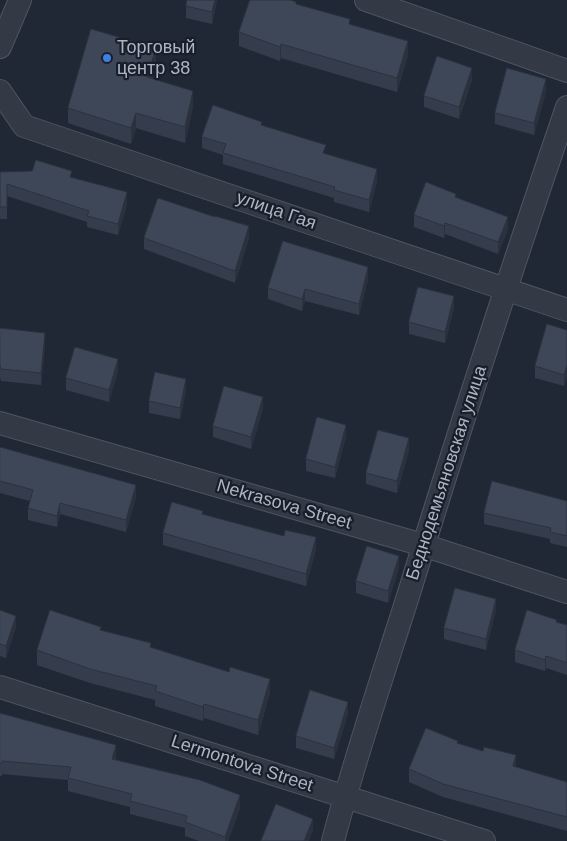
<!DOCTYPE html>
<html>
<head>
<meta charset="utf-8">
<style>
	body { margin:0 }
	canvas { display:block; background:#202735 }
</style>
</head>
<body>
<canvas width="567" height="841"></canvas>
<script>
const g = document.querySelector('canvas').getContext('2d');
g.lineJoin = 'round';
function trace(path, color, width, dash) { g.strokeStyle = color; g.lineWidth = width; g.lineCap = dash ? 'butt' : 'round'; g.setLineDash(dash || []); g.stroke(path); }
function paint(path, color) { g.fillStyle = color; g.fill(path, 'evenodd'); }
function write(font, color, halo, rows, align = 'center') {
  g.font = font + ' Arial,sans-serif'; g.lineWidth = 4.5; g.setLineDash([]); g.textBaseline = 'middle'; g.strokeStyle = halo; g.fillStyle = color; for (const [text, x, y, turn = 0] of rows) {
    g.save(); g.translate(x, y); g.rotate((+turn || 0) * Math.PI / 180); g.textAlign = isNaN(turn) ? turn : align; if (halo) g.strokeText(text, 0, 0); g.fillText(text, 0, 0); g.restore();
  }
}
const minor = new Path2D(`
	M366,0L567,71
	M0,47L20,0
	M0,91L24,126L567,310
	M0,423L423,545L567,592
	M0,687L484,841
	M333,841C355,757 383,675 409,593C459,430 512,268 567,107`);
trace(minor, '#4e5461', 24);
trace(minor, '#333945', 22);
paint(new Path2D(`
	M217,0L212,24L186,18V6Z
	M296,4L350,24L408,55L397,92L281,58L280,61L239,46V32Z
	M156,63L152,78L193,107L185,143L136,128L131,144L68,123V108Z
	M472,80L459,119L424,107V96Z
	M546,91L534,135L495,124V113Z
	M262,125L326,154L377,181L369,212L334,202V198L223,164V155L202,148V137Z
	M0,172L72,177L127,204L118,235L87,227V222L7,196V219H0Z
	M456,197L508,229L498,254L445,234L444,238L414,227V215Z
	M144,238H249L235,283L144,249Z
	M368,279L359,315L305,301L302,311L268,299V288Z
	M454,308L445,343L409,334V322Z
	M0,328L45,345L41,385L1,381L0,377Z
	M567,330V377L564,386L535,378V366Z
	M118,371L109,402L66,390V378Z
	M186,391L180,419L149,413V401Z
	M263,409L251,449L213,437V426Z
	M346,436L335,478L306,471V459Z
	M0,447L136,497L126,532L60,514L57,527L28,520V508L30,501L0,493Z
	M409,450L397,493L366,484V473Z
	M567,501V547L550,543V539L484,524V513Z
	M203,514L316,549L306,586L163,545V533Z
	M399,568L388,603L356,593V581Z
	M0,610L16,627L6,658L0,656Z
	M496,610L486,650L444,639V628Z
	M557,622L567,625V675L546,668L545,671L515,662V650Z
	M101,630L151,647L270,693L258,735L204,718L203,721L155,706V700L90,683L37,665V650Z
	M0,713L116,758L115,760L240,808L228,841H199L185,836V828L130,814V807L68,791V780L2,774V776H0Z
	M348,713L334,759L296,748V736Z
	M458,744L516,767L567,782V831L443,797L409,782V769Z`), '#353d4c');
paint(new Path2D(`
	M215,0H217L212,24V12Z
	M408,41V55L397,92V78Z
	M281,44V58L280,61V47Z
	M156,48V63L147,93V77Z
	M472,68V80L459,119V107Z
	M546,79V91L534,135V123Z
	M193,91V107L185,143V127Z
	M136,113V128L131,144V128Z
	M377,169V181L369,212V200Z
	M127,192V204L118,235V224Z
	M508,217V229L498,254V242Z
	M445,223V234L444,238V226Z
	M249,226V238L235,283V271Z
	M368,267V279L359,315V304Z
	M305,289V301L302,311V299Z
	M454,296V308L445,343V332Z
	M45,333V345L41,385V373Z
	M118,359V371L109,402V390Z
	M567,365V377L564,386V375Z
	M186,379V391L180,419V408Z
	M263,397V409L251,449V437Z
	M346,425V436L335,478V467Z
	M409,438V450L397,493V481Z
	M136,485V497L126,532V520Z
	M60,503V514L57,527V516Z
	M316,537V549L306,586V574Z
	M399,556V568L388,603V591Z
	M496,599V610L486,650V639Z
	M16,616V627L6,658V646Z
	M546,656V668L545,671V660Z
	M270,679V693L258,735V720Z
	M348,702V713L334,759V748Z
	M204,704V718L203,721V707Z
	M116,745V758L112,773V759Z
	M516,755V768L513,766Z
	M240,795V808L228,841H225V837Z
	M313,819V830L309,841H304Z`), '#2b323e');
const building = new Path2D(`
	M187,0H215L212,12L186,6Z
	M250,0H290L296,2V4L350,19L349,24L408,41L397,78L281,44L280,47L239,32Z
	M91,29L156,48L147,77L193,91L185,127L136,113L131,128L68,108Z
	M437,56L472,68L459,107L424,96Z
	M507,68L546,79L534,123L495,113Z
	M213,105L262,122L261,125L326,145L323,153L377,169L369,200L334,190L335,187L223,153L226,144L202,137Z
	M36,160L72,171L70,177L127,192L118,224L87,216L89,211L7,184V207H0V172L32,171Z
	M426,182L456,194L455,197L508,217L498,242L445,223L444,226L414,215Z
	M158,198L215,217V216L249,226L235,271L144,238Z
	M283,241L368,267L359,304L305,289L302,299L268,288Z
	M418,287L454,296L445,332L409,322Z
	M547,324L567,330V365L564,375L535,366Z
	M0,328L45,333L41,373L1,369L0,365Z
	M75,347L118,359L109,390L66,378Z
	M155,372L186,379L180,408L149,401Z
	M224,386L263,397L251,437L213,426Z
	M317,417L346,425L335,467L306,459Z
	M378,430L409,438L397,481L366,473Z
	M0,447L136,485L126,520L60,503L57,516L28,508L33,490L0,481Z
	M492,481L567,501V536L550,532L551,528L484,513Z
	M172,502L203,511L202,514L284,536L285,530L316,537L306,574L163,533Z
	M367,546L399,556L388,591L356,581Z
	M455,588L496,599L486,639L444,628Z
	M0,610L16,616L6,646L0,644Z
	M50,610L101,627L100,630L151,643L150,647L229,672L230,667L270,679L258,720L204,704L203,707L155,691L157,686L90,669L37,650Z
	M527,610L557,620L556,622L567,625V663L546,656L545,660L515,650Z
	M310,690L348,702L334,748L296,736Z
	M0,713L116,745L112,759L200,780L240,795L225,837L185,822L187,816L130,801L132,794L68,778L71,767L2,761V763H0Z
	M426,728L458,741L457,743L483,751L484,747L516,755L513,766L567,782V817L443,784L409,769Z
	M276,804L313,819L304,841H261Z`);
paint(building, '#3e4758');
trace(building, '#2b323e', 1);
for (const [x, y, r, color] of [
	[107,58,5,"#3f7fe0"]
]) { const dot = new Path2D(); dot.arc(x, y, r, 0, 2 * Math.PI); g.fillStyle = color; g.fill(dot); trace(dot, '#191f2a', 2); }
write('18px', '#adb4c3', '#191f2a', [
	["Торговый",117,48],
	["центр 38",117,69]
], 'left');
write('18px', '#adb4c3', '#191f2a', [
	["улица Гая",276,211,19],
	["Беднодемьяновская улица",447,473,-72],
	["Nekrasova Street",284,505,16],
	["Lermontova Street",242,764,18]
]);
</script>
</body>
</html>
